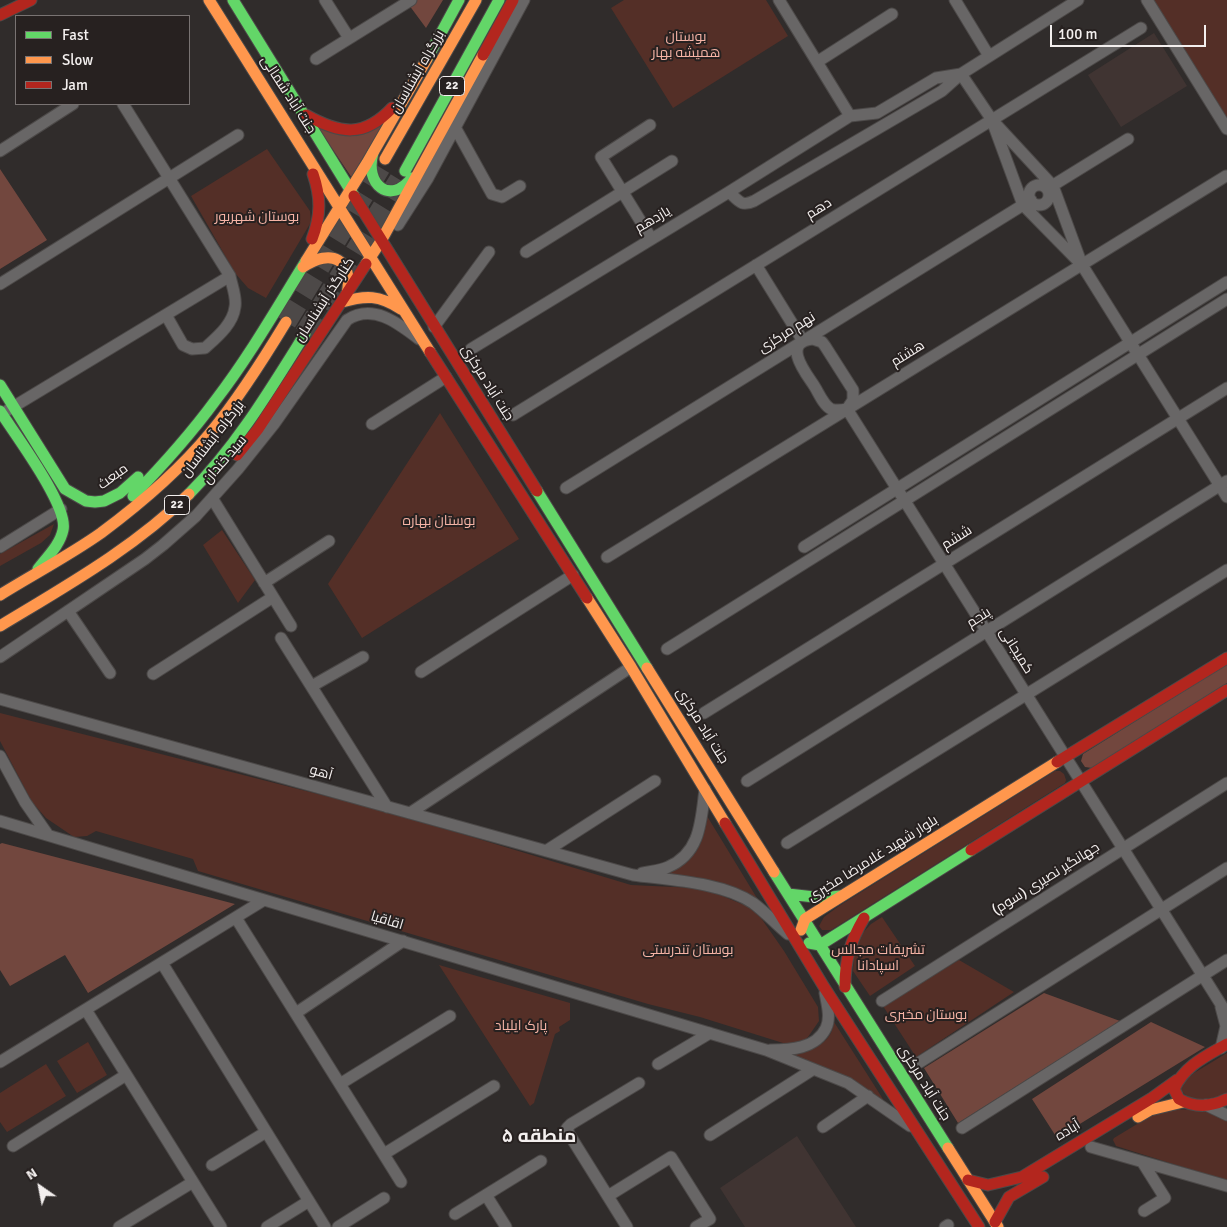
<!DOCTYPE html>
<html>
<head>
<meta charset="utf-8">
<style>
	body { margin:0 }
	#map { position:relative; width:1227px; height:1227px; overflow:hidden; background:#302c2b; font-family:Signika,sans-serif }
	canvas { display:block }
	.legend { position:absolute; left:15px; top:15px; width:175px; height:90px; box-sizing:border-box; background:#272120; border:1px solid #797372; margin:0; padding:6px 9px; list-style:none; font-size:15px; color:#f3efee }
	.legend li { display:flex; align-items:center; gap:10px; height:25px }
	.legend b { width:25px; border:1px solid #797372 }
	.north { position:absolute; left:15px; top:1162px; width:50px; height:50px; -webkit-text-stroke:4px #272120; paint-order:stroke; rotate:327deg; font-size:14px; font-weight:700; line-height:20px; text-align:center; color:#f3efee }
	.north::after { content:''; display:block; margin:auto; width:18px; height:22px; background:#f3efee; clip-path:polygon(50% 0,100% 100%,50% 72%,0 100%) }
	.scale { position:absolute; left:1050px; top:25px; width:156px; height:22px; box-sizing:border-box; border:2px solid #f3efee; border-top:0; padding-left:6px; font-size:15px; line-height:18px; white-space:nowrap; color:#f3efee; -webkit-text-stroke:4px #272120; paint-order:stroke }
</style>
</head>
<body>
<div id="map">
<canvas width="1227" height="1227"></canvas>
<ul class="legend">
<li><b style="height:6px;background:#63d668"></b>Fast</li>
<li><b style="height:6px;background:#ff974d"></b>Slow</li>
<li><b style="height:6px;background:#b3261e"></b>Jam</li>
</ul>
<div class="north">N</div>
<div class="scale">100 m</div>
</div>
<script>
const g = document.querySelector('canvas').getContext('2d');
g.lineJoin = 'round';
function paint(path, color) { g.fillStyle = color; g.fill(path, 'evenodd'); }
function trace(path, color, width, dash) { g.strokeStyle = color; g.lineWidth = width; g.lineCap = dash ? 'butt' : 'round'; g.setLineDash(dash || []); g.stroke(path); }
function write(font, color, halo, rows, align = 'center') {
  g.font = font + ' Signika,Cairo,sans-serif'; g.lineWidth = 4; g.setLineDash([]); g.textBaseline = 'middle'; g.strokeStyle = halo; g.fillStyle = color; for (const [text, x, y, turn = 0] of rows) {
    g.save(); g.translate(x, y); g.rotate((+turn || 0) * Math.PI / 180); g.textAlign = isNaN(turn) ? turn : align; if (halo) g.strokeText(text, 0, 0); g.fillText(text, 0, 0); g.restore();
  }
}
paint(new Path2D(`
	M1154,33L1187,86L1121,127L1088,75Z
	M797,1136L856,1227H745L720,1188Z`), '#403432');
paint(new Path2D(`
	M624,0H766L788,36L673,108L611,8Z
	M1153,0H1227V120Z
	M267,149L310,211L311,222L266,298L248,288L235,273L191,196Z
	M440,413L519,539L362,638L328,584Z
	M54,524L50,535L41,543L0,566V554Z
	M222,530L255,580L238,603L203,545Z
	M0,713L353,803L462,834L631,885L696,888L720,895L749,907L761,918L784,951L818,1007L819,1021L808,1037L803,1041L791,1044L783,1043L700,1017L648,1004L198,871L193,859L96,831L87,836L74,837L46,818L32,802L0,741Z
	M1055,771H1060L1064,774L1066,780L1065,783L831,930H822L819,926L824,917L839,906Z
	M707,816L763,908L752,896L740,890L664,873C696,860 702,850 707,816Z
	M882,917L915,966L870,996L853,971L855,941L871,924Z
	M959,960L1014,992L916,1057L883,1006Z
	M439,965L570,1003V1020L559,1027L560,1031L555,1034L534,1103L530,1106Z
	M834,1022L888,1107L851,1080L816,1064L785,1055C806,1051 831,1048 834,1022Z
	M88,1042L107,1075L77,1093L57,1061Z
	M1227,1053V1094L1193,1103L1178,1087L1194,1073Z
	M46,1064L66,1096L7,1132L0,1122V1093Z
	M1162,1109L1206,1110L1227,1120V1181L1116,1146L1113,1140L1114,1138Z`), '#542f27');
paint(new Path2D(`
	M416,0H443L426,28L409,5Z
	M386,120L352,178L319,129Z
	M0,169L47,240L0,269Z
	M1227,664V683L1092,768L1085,767L1081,761L1083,754Z
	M2,843L235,904L88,993L65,955L10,986L0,970V844Z
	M1044,993L1120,1021L958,1123L924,1068Z
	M1151,1022L1205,1047L1057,1138L1032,1099Z`), '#72473e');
trace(new Path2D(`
	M286,322L384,161
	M305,334L405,171`), '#4d4948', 21, [21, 11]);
const street = new Path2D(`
	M325,0L349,38
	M779,0L850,116
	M955,0L989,56
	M1147,0L1227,129
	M316,59L411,0
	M817,62L892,14
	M961,74L992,120L1053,186L1082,265L1227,497
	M123,104L230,276C232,286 237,298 235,307C233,324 217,337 205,348L192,349L183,345L166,315
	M650,125L601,157L651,238
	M994,126L1023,205L1078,261
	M456,129L492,194L502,197L520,186
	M0,151L73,104
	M1029 195a10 10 0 1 1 20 0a10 10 0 1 1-20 0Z
	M1047,189L1128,139
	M729,192C739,201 741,207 754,201L942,91L961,74L1078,0
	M398,225L428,178L524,0
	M526,252L672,161
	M756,265L803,341
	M0,284L238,135
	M434,327L489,252
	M813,339L822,342L825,346L853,390V400L847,409C842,410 836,411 831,409C823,405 818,391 813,384C804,371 782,342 813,339Z
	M471,349L729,192L850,116L877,113L936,78L961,74
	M847,409L1227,1014
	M8,410L230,276
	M513,415L1141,28
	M372,424L446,377
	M566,488L1031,200
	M212,498L291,626
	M0,547L61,509
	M804,547L1227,282
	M607,557L1226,176
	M264,583L329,541
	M68,611L110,673
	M281,638L387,807
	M667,649L1227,299
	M0,657L145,559L163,545L196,516L238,469L274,424L347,320C373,303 398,323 419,339
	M421,672L573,575
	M153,674L273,597
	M312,686L363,657
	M0,699L633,875C669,880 722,882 753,903C765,912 776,924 788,934
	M704,713L1227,388
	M0,756L25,802L48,835
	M747,781L1227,481
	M410,813L631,667
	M0,821L766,1050L848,1083L910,1126
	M787,843L1227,570
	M546,851L655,781
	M642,873C650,871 660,871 668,867C701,853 701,820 705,789
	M236,918L401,1182
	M162,963L325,1227
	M882,1001L1227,783
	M86,1010L221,1227
	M296,1013L403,941
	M1221,1048L1226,1026L1221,1007
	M770,1050C790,1050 816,1049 826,1028C831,1018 827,1004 825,993
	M0,1062L264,900
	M920,1062L1227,868
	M658,1064L710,1033
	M340,1084L450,1016
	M1206,1105L1227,1115
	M823,1127L868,1096
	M962,1128L1227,960
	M710,1135L812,1070
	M13,1146L126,1075
	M1091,1147L1227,1186
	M384,1154L494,1086
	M1143,1163L1165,1198L1144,1211
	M212,1165L266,1132
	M486,1195L506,1227
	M608,1196L671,1157L710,1219L696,1227
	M455,1214L541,1161
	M119,1227L193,1182
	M267,1227L309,1201
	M338,1227L384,1198
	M627,1227L569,1134L567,1128L571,1124L639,1083
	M945,1227L948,1225`);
const fast = new Path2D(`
	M233,0L354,196
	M427,59L459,0
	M373,153C364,184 390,206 412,178
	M405,171L499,0
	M0,385L65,489L86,501L95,502L104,501L120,493L138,477
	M0,411C14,433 69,506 63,530C60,545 47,557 38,569
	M537,491L647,668
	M189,494C236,447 270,390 305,334
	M133,496C162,466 190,435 215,401C249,357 277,308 306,261
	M774,872L948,1148
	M788,894L823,898L840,896
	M809,943L820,945L971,850`);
const slow = new Path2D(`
	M209,0L430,352
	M385,159L476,0
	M306,261L367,163L427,59
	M366,264L381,241L483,55
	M303,267C331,248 354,259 347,294
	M342,302C366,295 379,295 401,309
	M0,595C32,575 70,555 101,533C140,504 180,470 211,432C239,398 263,360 286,322
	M587,598L631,667L725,823
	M0,626C66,586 134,548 189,494
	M647,668L774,872
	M801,930L805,919L1057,762
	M1138,1117L1150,1110L1183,1102
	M948,1148L998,1227`);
const jam = new Path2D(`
	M0,15L31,0
	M483,55L513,0
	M306,115C340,134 364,138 392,108
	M354,196L537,491
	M312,239C321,216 321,197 313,174
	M430,352L587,598
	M237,455L258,429L366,264
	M1057,762L1227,658
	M725,823L824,987L979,1227
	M971,850L1227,690
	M845,987C845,959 850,942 864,918
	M1227,1044C1206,1056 1184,1066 1174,1089L1179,1099C1195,1108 1211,1107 1227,1099
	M968,1180L988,1185L1022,1177L1152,1098L1177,1080
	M995,1222L1009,1197L1043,1177`);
trace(street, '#4c4948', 13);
trace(fast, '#4c4948', 13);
trace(slow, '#4c4948', 13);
trace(jam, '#4c4948', 13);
trace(street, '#686666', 11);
trace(fast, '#63d668', 11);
trace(slow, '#ff974d', 11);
trace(jam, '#b3261e', 11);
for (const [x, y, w] of [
	[452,86,25],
	[177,505,25]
]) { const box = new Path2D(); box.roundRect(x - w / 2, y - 9.5, w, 19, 4); g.fillStyle = '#272120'; g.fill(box); trace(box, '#f3efee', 1); }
write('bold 12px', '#f3efee', null, [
	["22",452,86],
	["22",177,505]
]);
write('14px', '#f6b4a6', '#272120', [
	["بوستان",686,37],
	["همیشه بهار",686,53],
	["بوستان شهریور",257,217],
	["بوستان بهاره",439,521],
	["بوستان تندرستی",688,950],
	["تشریفات مجالس",878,950],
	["اسپادانا",878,966],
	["بوستان مخبری",926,1015],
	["پارک ایلیاد",521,1026]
]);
write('14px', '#f3efee', '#272120', [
	["بزرگراه آبشناسان",418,72,-60],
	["جنت آباد شمالی",288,95,57],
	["دهم",819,209,-32],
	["یازدهم",653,220,-31],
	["کنارگذر آبشناسان",325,300,-57],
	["نهم مرکزی",787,333,-32],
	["هشتم",908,354,-32],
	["جنت آباد مرکزی",487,383,58],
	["بزرگراه آبشناسان",213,439,-52],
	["سید خندان",225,460,-49],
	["مبعث",113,477,-36],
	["ششم",957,538,-32],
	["پنجم",979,618,-32],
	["کمیجانی",1016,651,58],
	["جنت آباد مرکزی",702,726,58],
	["آهو",321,773,16],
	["بلوار شهید غلامرضا مخبری",873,859,-32],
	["جهانگیر نصیری (سوم)",1046,879,-32],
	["اقاقیا",387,921,17],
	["جنت آباد مرکزی",924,1083,58],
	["آباده",1068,1131,-31]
]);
write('bold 19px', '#f3efee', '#272120', [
	["منطقه ۵",539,1137]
]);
</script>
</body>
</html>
